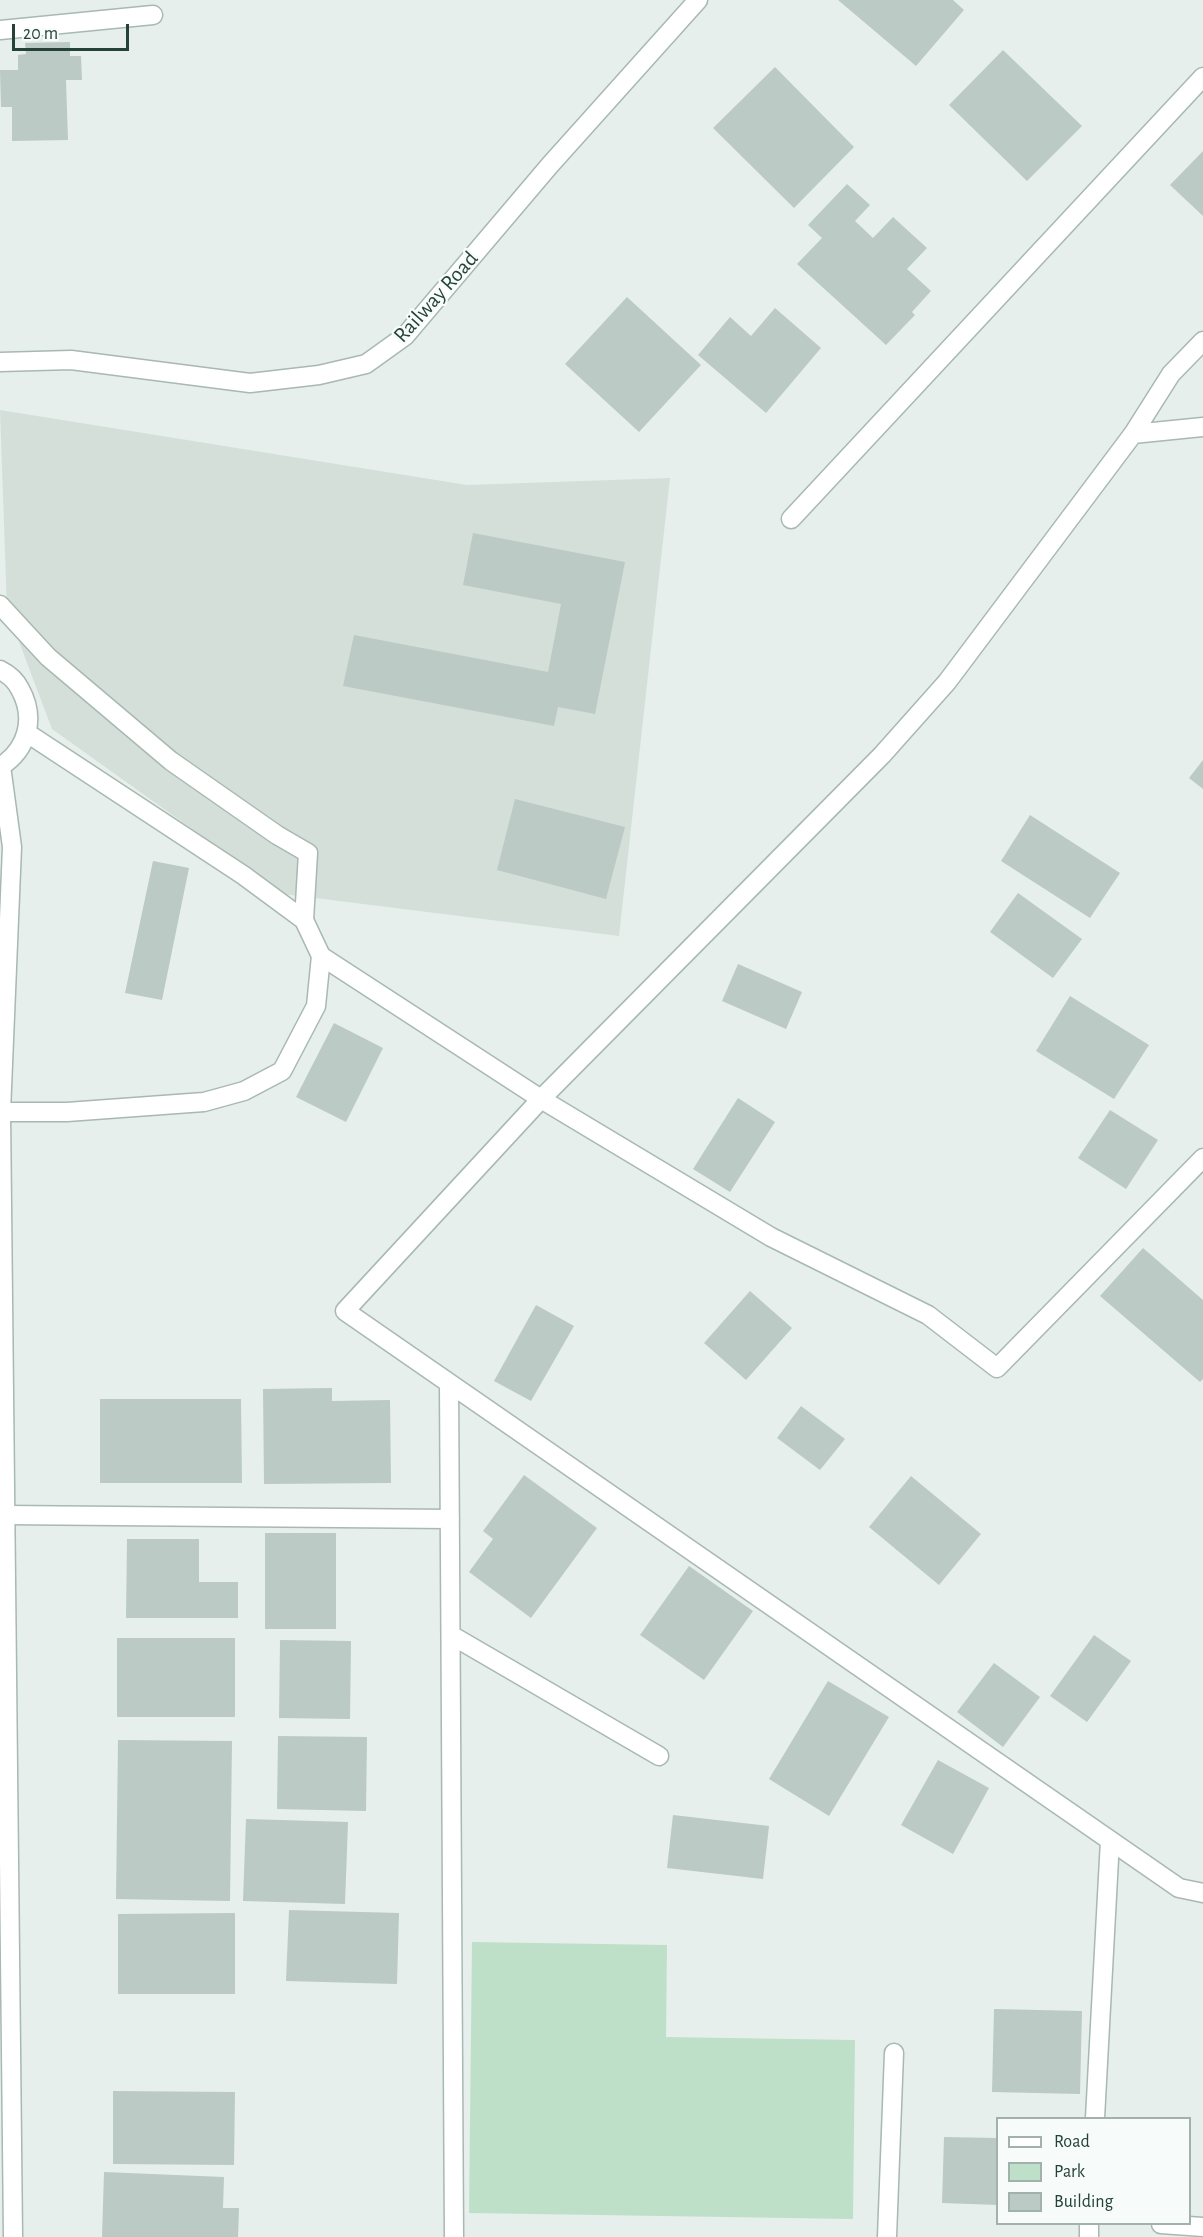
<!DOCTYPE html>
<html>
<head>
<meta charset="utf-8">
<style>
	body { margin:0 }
	#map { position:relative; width:1203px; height:2237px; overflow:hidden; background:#e6efeb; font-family:"Alegreya Sans",sans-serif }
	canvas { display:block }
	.legend { position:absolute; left:996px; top:2117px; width:195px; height:108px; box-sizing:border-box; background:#f7fbf9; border:2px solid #a3b1ad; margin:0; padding:8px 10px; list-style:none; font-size:18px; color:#24423a }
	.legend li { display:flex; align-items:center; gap:12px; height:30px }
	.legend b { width:30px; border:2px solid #a3b1ad }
	.scale { position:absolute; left:12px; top:24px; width:117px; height:27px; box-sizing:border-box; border:3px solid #24423a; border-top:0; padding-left:8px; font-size:18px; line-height:21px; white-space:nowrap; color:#24423a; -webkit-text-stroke:4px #f7fbf9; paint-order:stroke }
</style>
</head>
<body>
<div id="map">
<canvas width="1203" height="2237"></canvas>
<ul class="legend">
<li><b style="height:8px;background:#fff"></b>Road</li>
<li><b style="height:16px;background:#bfe0c8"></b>Park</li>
<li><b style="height:16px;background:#bbcac4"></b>Building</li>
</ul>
<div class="scale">20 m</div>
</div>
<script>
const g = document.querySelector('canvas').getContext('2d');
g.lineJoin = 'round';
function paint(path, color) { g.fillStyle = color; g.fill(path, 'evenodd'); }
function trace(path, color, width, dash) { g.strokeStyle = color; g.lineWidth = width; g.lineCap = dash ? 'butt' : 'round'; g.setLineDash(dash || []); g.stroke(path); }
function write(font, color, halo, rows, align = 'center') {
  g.font = font + ' "Alegreya Sans",sans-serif'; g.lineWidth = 4.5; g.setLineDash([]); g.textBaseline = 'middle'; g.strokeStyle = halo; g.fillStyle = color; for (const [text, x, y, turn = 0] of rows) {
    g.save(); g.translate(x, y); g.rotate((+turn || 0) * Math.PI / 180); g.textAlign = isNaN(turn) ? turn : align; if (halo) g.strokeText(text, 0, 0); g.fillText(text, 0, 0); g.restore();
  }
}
paint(new Path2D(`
	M0,410L467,485L670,478L619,936L283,894L52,729L7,610Z`), '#d4dfda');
paint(new Path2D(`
	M472,1942L667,1945L666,2037L855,2040L853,2219L469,2213Z`), '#bfe0c8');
paint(new Path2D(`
	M838,0H953L964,10L916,66Z
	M70,42V56H81L82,80H66L68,140L12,141V107H1L0,70H18V55L26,54L25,43Z
	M1003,50L1082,126L1027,181L949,105Z
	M775,67L854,147L794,208L713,128Z
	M1203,151V216L1170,185Z
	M847,184L870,205L855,221L873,238L893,217L927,248L907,269L931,291L912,312L915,315L886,345L797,264L822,238L808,225Z
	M627,297L701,365L639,432L565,364Z
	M775,308L821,348L766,413L698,355L730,317L751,336Z
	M473,533L625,562L595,714L558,707L554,726L343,686L354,635L548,672L561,604L463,585Z
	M1203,760V789L1189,778Z
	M515,799L625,827L606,899L497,870Z
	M1030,815L1120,873L1090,918L1001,861Z
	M153,861L189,868L162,1000L125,993Z
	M1018,893L1082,939L1053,978L990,932Z
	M738,964L802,992L786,1029L722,1001Z
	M1070,996L1149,1045L1114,1099L1036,1051Z
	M334,1023L383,1048L346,1122L296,1097Z
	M738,1098L775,1122L730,1192L693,1169Z
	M1110,1110L1158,1140L1126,1189L1078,1158Z
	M1143,1248L1203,1300V1379L1200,1382L1100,1296Z
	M750,1291L792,1328L746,1380L704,1343Z
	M536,1305L574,1326L531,1401L494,1381Z
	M332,1388V1401L390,1400L391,1483L264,1484L263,1389Z
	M100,1399H241L242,1483H100Z
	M801,1406L845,1439L820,1470L777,1438Z
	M524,1475L597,1528L531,1618L469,1572L493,1539L483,1531Z
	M911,1476L981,1534L939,1585L869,1527Z
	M265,1533H336V1629H265Z
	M127,1539H199V1582H238V1618H126Z
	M689,1566L753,1611L704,1680L640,1635Z
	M1094,1635L1131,1661L1087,1722L1050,1696Z
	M117,1638H235V1717H117Z
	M280,1640L351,1641L350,1719L279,1718Z
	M994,1663L1040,1697L1003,1747L957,1712Z
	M828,1681L889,1717L829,1816L769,1779Z
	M278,1736L367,1737L366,1811L277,1809Z
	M118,1740L232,1741L230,1901L116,1899Z
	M938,1760L989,1788L953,1854L901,1825Z
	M673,1815L769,1826L763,1879L667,1868Z
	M246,1819L348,1822L345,1904L243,1901Z
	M289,1910L399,1913L397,1984L286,1981Z
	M235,1913V1994H118V1914Z
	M994,2009L1082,2011L1080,2094L992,2092Z
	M113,2091L235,2092L234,2165L113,2164Z
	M944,2137L998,2138V2205L942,2203Z
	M104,2172L224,2177L223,2208H239L238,2237H102Z`), '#bbcac4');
const service = new Path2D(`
	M0,30L153,15`);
const minor = new Path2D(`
	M1203,341L1171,374L1133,434L947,682L882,755L541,1099L345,1311L1179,1888L1203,1893
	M1133,434L1203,427
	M791,519L1203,77
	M0,605L48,657L171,761L277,835L308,853L304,920
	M321,956L541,1099L771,1237L928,1315L997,1368L1203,1158
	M449,1383L454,2237
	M5,1515L450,1519
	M451,1635L659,1756
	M1095,2118L1110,1840
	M1161,2224L1203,2227
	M887,2237L894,2053
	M1089,2237V2224`);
const tertiary = new Path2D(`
	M0,362L71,360L250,383L319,375L366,364L405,336L550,165L698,0
	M0,670C8,674 16,681 20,689C36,718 28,749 0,767
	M1,1112L12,847L1,766
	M13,2237L1,1112H67L204,1102L244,1091L282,1071L316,1006L321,956L304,920L243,875L27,733`);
trace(service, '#a8b8b2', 21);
trace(minor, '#a8b8b2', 21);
trace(tertiary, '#a8b8b2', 21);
trace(service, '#fff', 18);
trace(minor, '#fff', 18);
trace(tertiary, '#fff', 18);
write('22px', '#24423a', '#f7fbf9', [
	["Railway Road",436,297,-48]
]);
</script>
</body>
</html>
